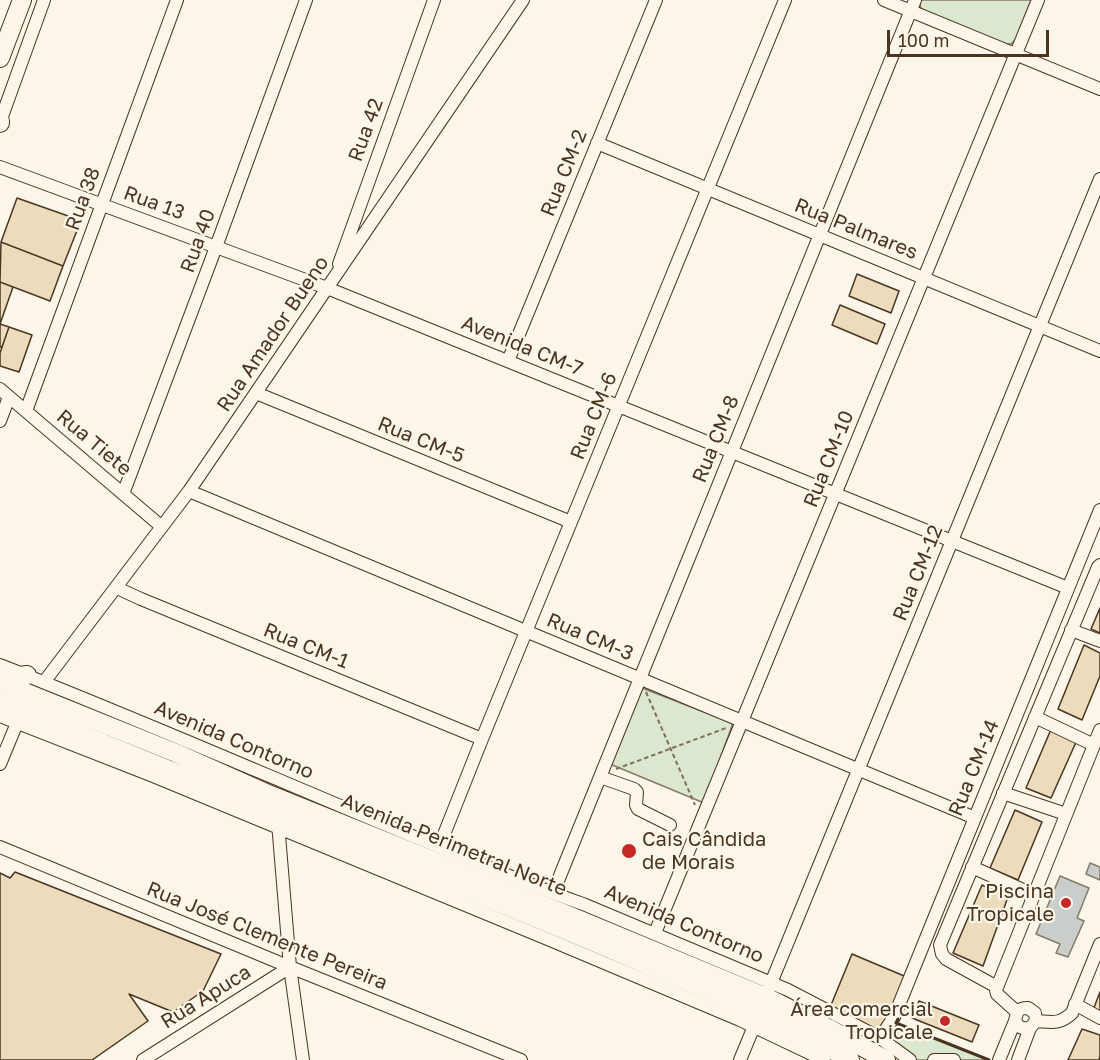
<!DOCTYPE html>
<html>
<head>
<meta charset="utf-8">
<style>
	body { margin:0 }
	#map { position:relative; width:1100px; height:1060px; overflow:hidden; background:#fbf6e9; font-family:"Golos Text",sans-serif }
	canvas { display:block }
	.scale { position:absolute; left:887px; top:30px; width:162px; height:27px; box-sizing:border-box; border:3px solid #4a3520; border-top:0; padding-left:8px; font-size:18px; line-height:21px; white-space:nowrap; color:#4a3520; -webkit-text-stroke:4px #fbf6e9; paint-order:stroke }
</style>
</head>
<body>
<div id="map">
<canvas width="1100" height="1060"></canvas>
<div class="scale">100 m</div>
</div>
<script>
const g = document.querySelector('canvas').getContext('2d');
g.lineJoin = 'round';
function paint(path, color) { g.fillStyle = color; g.fill(path, 'evenodd'); }
function trace(path, color, width, dash) { g.strokeStyle = color; g.lineWidth = width; g.lineCap = dash ? 'butt' : 'round'; g.setLineDash(dash || []); g.stroke(path); }
function write(font, color, halo, rows, align = 'center') {
  g.font = font + ' "Golos Text",sans-serif'; g.lineWidth = 4.5; g.setLineDash([]); g.textBaseline = 'middle'; g.strokeStyle = halo; g.fillStyle = color; for (const [text, x, y, turn = 0] of rows) {
    g.save(); g.translate(x, y); g.rotate((+turn || 0) * Math.PI / 180); g.textAlign = isNaN(turn) ? turn : align; if (halo) g.strokeText(text, 0, 0); g.fillText(text, 0, 0); g.restore();
  }
}
const green = new Path2D(`
	M921,0H1031L1016,39L1011,44H1005L923,10C919,7 919,4 921,0Z
	M642,688L733,723L704,803L610,764Z
	M896,1023L988,1059L989,1060H910L880,1038Z`);
paint(green, '#dce7d0');
trace(green, '#887966', 1.5);
const water = new Path2D(`
	M1090,863L1100,867V880L1086,874Z
	M1060,876L1089,888L1077,918L1084,921L1068,957L1056,953L1060,944L1036,934Z`);
paint(water, '#c9cecd');
trace(water, '#887966', 1.5);
const building = new Path2D(`
	M17,198L71,217L78,228L63,266L1,242Z
	M1,242L63,266L50,301L0,282Z
	M857,274L899,291L891,313L849,296Z
	M0,282L13,287L0,324Z
	M840,305L885,324L877,344L832,325Z
	M0,324L9,327L2,347H0Z
	M9,327L32,335L19,372L0,366V353Z
	M1100,608V633L1091,629Z
	M1084,645L1100,653V676L1082,720L1058,709Z
	M1052,727L1077,740L1051,798L1026,788Z
	M1015,810L1042,822L1018,880L990,868Z
	M15,872L221,954L203,991L173,1012L129,994L148,1021L92,1060H0V873L10,878Z
	M982,885L1008,897L983,966L953,953Z
	M852,954L909,978L880,1036L829,1010Z
	M1100,992V1017L1092,1013Z
	M919,1001L979,1025L972,1042L912,1018Z
	M1082,1029L1100,1035V1056L1099,1060H1068Z`);
paint(building, '#ecdcbc');
trace(building, '#4a3520', 1.5);
const minor = new Path2D(`
	M884,0L1100,89
	M0,122L44,0
	M597,143L1100,351
	M0,167L327,288L1068,588
	M339,264L434,0
	M508,361L656,0
	M0,389L162,527
	M256,393L571,522
	M26,411L177,0
	M0,421L9,397
	M189,491L975,818
	M123,494L216,247L306,0
	M117,588L141,599L482,739
	M1071,630L1100,641
	M0,665C136,718 270,777 405,833C464,857 523,883 583,904L788,990L880,1038L910,1060
	M44,682L189,491L523,0
	M0,716L153,776L550,940L740,1020L824,1060
	M1035,717L1094,745
	M0,764L17,723
	M600,777L634,789L637,792L636,805L638,809L670,825
	M1003,793L1066,814
	M278,823L290,967L303,1060
	M0,847L290,967L521,1060
	M439,847L482,739L785,0
	M972,867L1034,895
	M553,893L915,0
	M655,933L1038,0
	M997,987L946,959L942,954L940,945L1098,567L1100,565
	M769,988L1100,179
	M1075,1004L1100,1018
	M1017,1012L997,994L996,990L1100,730
	M1036,1021C1052,1022 1059,1025 1072,1013L1100,944
	M880,1038L894,1017L1100,510
	M143,1060L290,967
	M740,1060L762,1007
	M934,1060H954
	M999,1060L1015,1021
	M1018,1060L1030,1028L1036,1021L1035,1013L1028,1008C1018,1008 1017,1011 1015,1021C1019,1028 1022,1029 1030,1028`);
const highway = new Path2D(`
	M0,58L22,0
	M0,121V123
	M0,679L27,675
	M0,682L176,753L266,793L561,912L766,997L828,1028L886,1060
	M0,701C151,762 300,824 451,884C522,912 592,941 661,971C726,998 789,1025 850,1060`);
trace(minor, '#4a3520', 14);
trace(highway, '#4a3520', 20);
trace(new Path2D(`
	M646,692L695,805
	M616,769L726,728`), '#7f6f5c', 2, [4.5, 3]);
trace(minor, '#fbf6e9', 12);
trace(highway, '#fbf6e9', 18);
trace(new Path2D(`
	M898,1019L896,1023L989,1060`), '#4a3520', 3);
for (const [x, y, r, color] of [
	[629,851,8,"#c62828"],
	[1066,903,6,"#c62828"],
	[945,1021,6,"#c62828"]
]) { const dot = new Path2D(); dot.arc(x, y, r, 0, 2 * Math.PI); g.fillStyle = color; g.fill(dot); trace(dot, '#fbf6e9', 2); }
write('20px', '#4a3520', '#fbf6e9', [
	["Rua 42",366,130,-70],
	["Rua CM-2",564,173,-68],
	["Rua 38",83,199,-70],
	["Rua 13",154,203,20],
	["Rua Palmares",856,229,22],
	["Rua 40",198,241,-70],
	["Rua Amador Bueno",273,334,-56],
	["Avenida CM-7",522,346,22],
	["Rua CM-6",594,416,-68],
	["Rua CM-8",716,439,-68],
	["Rua CM-5",421,440,22],
	["Rua Tiete",94,443,40],
	["Rua CM-10",829,459,-68],
	["Rua CM-12",918,573,-68],
	["Rua CM-3",590,637,23],
	["Rua CM-1",306,646,22],
	["Avenida Contorno",234,740,23],
	["Rua CM-14",974,768,-68],
	["Avenida Perimetral Norte",454,845,22],
	["Avenida Contorno",684,924,23],
	["Rua José Clemente Pereira",267,936,22],
	["Rua Apuca",206,997,-32]
]);
write('20px', '#4a3520', '#fbf6e9', [
	["Cais Cândida",642,840,"left"],
	["de Morais",642,863,"left"],
	["Piscina",1054,892],
	["Tropicale",1054,915],
	["Área comercial",933,1010],
	["Tropicale",933,1033]
], 'right');
</script>
</body>
</html>
